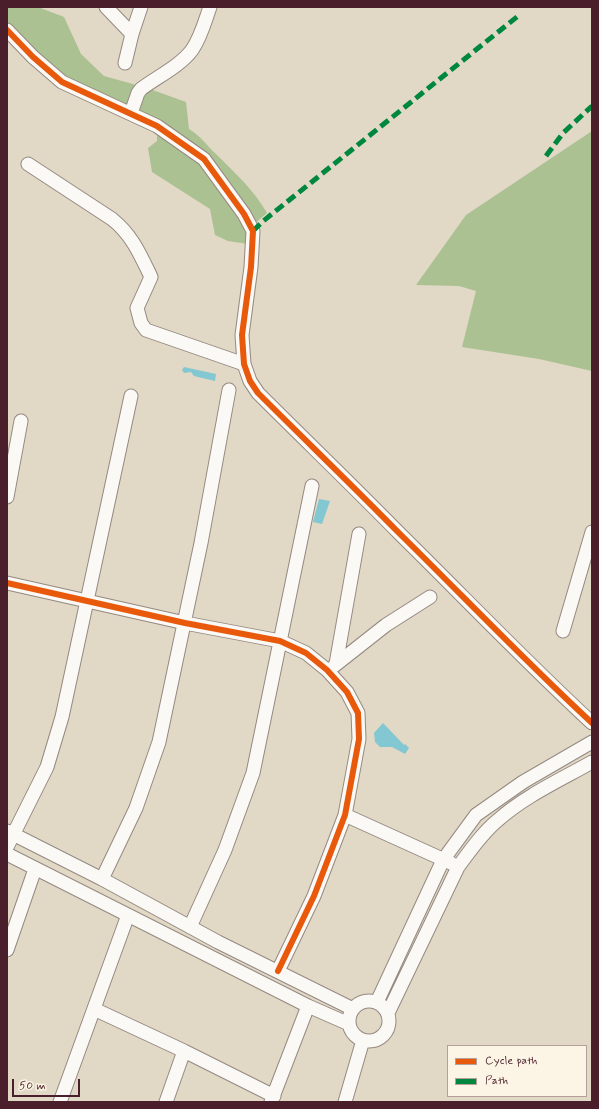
<!DOCTYPE html>
<html>
<head>
<meta charset="utf-8">
<style>
	body { margin:0 }
	#map { position:relative; width:599px; height:1109px; overflow:hidden; background:#e1d8c5; font-family:Mynerve,sans-serif }
	canvas { display:block }
	.frame { position:absolute; inset:0; border:8px solid #4a1f2b; pointer-events:none }
	.legend { position:absolute; left:447px; top:1045px; width:140px; height:52px; box-sizing:border-box; background:#fcf5e5; border:1px solid #b59f9b; margin:0; padding:5px 7px; list-style:none; font-size:12px; color:#4a1f2b }
	.legend li { display:flex; align-items:center; gap:8px; height:20px }
	.legend b { width:20px; border:1px solid #b59f9b }
	.scale { position:absolute; left:12px; top:1079px; width:68px; height:18px; box-sizing:border-box; border:2px solid #4a1f2b; border-top:0; padding-left:5px; font-size:12px; line-height:14px; white-space:nowrap; color:#4a1f2b; -webkit-text-stroke:3px #fcf5e5; paint-order:stroke }
</style>
</head>
<body>
<div id="map">
<canvas width="599" height="1109"></canvas>
<div class="frame"></div>
<ul class="legend">
<li><b style="height:5px;background:#e8590c"></b>Cycle path</li>
<li><b style="height:5px;background:#00873e"></b>Path</li>
</ul>
<div class="scale">50 m</div>
</div>
<script>
const g = document.querySelector('canvas').getContext('2d');
g.lineJoin = 'round';
function paint(path, color) { g.fillStyle = color; g.fill(path, 'evenodd'); }
function trace(path, color, width, dash) { g.strokeStyle = color; g.lineWidth = width; g.lineCap = dash ? 'butt' : 'round'; g.setLineDash(dash || []); g.stroke(path); }
paint(new Path2D(`
	M7,7H38L64,17L81,54L104,76L147,88L186,102L189,129C202,137 205,144 216,154C235,173 254,190 267,213L254,224L248,244L228,241L215,235L210,209L152,172L148,148L157,141V126L62,82L7,30Z
	M592,131V371L539,359L462,347L476,291L459,286L416,285L466,215Z`), '#abc192');
paint(new Path2D(`
	M184,367L216,374L215,381L194,376L191,372L184,373L182,370Z
	M319,499L330,501L322,524L313,522Z
	M383,723L404,745L405,744L409,748L405,754L392,747H380L375,742L374,733Z`), '#82c7d1');
const minor = new Path2D(`
	M106,7L132,34
	M7,30L33,57L62,82L157,126L204,159L244,214L253,231L251,267L242,335L244,364L250,381L258,393C305,440 353,486 400,534C464,597 526,662 592,723
	M125,63L132,34L141,7
	M131,113L138,93L141,89C157,77 180,66 192,50C201,37 205,21 210,7
	M28,164L112,219C132,235 140,254 151,277L137,308L141,323L146,330L244,364
	M7,497L21,421
	M7,583L185,623L280,641L306,653L327,670L347,692L358,713L359,739L345,815L314,896L278,971
	M563,631L592,532
	M336,664L359,534
	M334,666L386,625L430,597
	M345,815L451,863
	M7,831L102,879L218,942L353,1009
	M7,847L47,767L62,717L131,396
	M7,854L308,1006L349,1024
	M102,879L136,808L159,742L201,543L229,390
	M190,927L225,850L253,773L312,486
	M7,950L35,869
	M349 1021a20 20 0 1 1 40 0a20 20 0 1 1-40 0Z
	M377,1002L443,860L476,815L523,782L592,742
	M94,1009L184,1051L274,1096
	M388,1013L458,867C470,851 482,833 498,820C525,796 560,780 592,762
	M60,1102L128,915
	M166,1102L184,1051
	M271,1102L308,1006
	M345,1102L363,1040`);
trace(minor, '#958981', 15);
trace(minor, '#faf9f6', 13);
trace(new Path2D(`
	M546,156L563,133L592,106
	M253,231L262,222L518,16`), '#00873e', 5, [10, 5]);
trace(new Path2D(`
	M7,30L33,57L62,82L157,126L204,159L244,214L253,231L251,267L242,335L244,364L250,381L258,393C305,440 353,486 400,534C464,597 526,662 592,723
	M7,583L185,623L280,641L306,653L327,670L347,692L358,713L359,739L345,815L314,896L278,971`), '#e8590c', 6);
</script>
</body>
</html>
